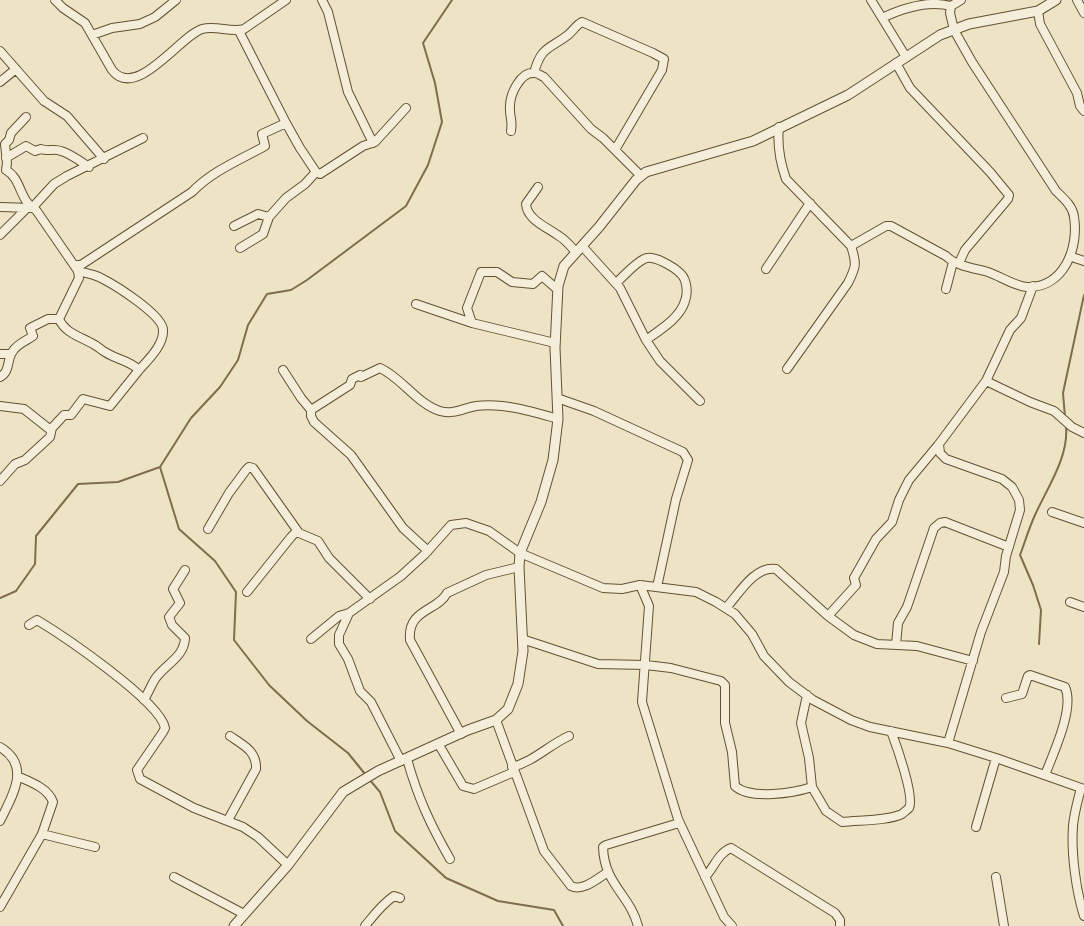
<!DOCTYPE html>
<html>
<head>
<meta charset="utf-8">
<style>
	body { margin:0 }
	canvas { display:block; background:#ece4c4 }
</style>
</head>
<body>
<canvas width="1084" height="926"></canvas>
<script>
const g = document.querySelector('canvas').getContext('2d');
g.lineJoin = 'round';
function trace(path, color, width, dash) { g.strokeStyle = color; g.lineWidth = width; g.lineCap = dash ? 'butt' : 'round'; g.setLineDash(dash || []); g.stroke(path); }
trace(new Path2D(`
	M1065,417L1063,393L1084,295
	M160,467L179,529L215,561L236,592L234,640L269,685L307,721L348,753L365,774
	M0,598L16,591L35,564L36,536L78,484L118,482L160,467L191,418L220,387L238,360L248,325L267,294L291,290L307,280L406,206L428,165L442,122L435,83L423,43L452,0
	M1039,644L1041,610L1033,585L1020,555C1025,542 1029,528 1035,515C1047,488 1069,457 1066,426
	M369,779L380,792L395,831L446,878L498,901L554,910L563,926`), '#7f6d4d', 2);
const minor = new Path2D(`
	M55,0L63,8L85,23L112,70C136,101 180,36 202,29C216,25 231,33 244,29L286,0
	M322,0L328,12L348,92L373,143
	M871,0L906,57
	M1077,0L1084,13
	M951,6L961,0
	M1038,11L1040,24L1077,93L1080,106L1084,111
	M882,18C903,8 928,0 951,6
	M239,31L286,123L300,148L316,172L320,174L363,146L375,142L406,108
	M92,35L112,28L140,24L155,17L176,0
	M0,51L44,101L67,116L104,159
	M896,63L910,88L990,172L1009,195L1008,199L965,250L959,263
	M534,73C541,46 550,49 568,35C573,31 576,25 582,22L653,53L664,59L662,70L615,150
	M0,82L16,69
	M26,117L11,133L9,140L5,144L7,163L6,170C22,179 19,201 36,210L78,271L79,278L59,319
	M779,127C777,145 780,162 786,179L851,246C857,264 856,267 848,283L787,369
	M511,131C513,119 509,116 510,106C510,95 520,71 535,73C538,73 541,76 544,77L591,129L603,138L640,175
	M6,158L26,146L35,151L41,149C48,152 54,148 61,151C71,154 80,161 89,167
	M538,187L526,204C527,220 547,227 559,236C566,240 571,247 576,252
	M0,207L32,208L54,184L67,176L143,138
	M234,226L258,214L269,217
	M0,235L27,208
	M582,246L620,288L646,340L660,361L700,401
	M851,246L886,226H891L946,256C956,266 973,268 988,272C1000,276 1014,286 1027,287C1064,288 1079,248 1074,217C1073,206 1063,198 1056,191L972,62L954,30L950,13L951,6
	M240,248L263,234L269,217L286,198L305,184L316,172
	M1072,257L1084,261
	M75,265H81L192,192C212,171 240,160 265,146L262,134L286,123
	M766,269L810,203
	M616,283C624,276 634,264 644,259C653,254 674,267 681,274C687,280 688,293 685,301C680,318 660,330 646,340
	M946,289L953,262
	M416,304L472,323L555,343
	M472,323L467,308L481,272H497L512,282L533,284L542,276L558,290
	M0,354H11
	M283,370L301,398L311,410V416L314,422L351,455L403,528L428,551
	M0,377C11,371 6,360 13,351C17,344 26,341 33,336L30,328L48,319H59C65,333 81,337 93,344C98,346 101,350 105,352C117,360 129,360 139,370C148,360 164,345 163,330C163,315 115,285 101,278C94,274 85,273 78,271
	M986,381L1030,402L1054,411L1072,427L1084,433
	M557,398L594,411L683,452L688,460L676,499L657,587
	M0,406L24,409L48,428H52L64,415H71L83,399L110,406L139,370
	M311,410L350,385L352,379L360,375L361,377L380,368C402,378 416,403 440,411C453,415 464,408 476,406C504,403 531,411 558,419
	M939,444L940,453L946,459L1002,479L1012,487L1019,500L1020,510L1006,556L1004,572L981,632L948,743
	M0,481L15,464L25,460L50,437L52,428
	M1052,512L1084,523
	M208,529L229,493L246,470L249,467L253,468L299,533L318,541L329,558L370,599
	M640,585L649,606L642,702L678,819L724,917L732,926
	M247,592L291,537L295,533H299
	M1070,602L1084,607
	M726,608C738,595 755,565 776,569L828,616L854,635L877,644L917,646L973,661
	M349,613L339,635V644L348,659L360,691L371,702L401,761
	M828,616L856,585L854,578L876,539L892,522L899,500L909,480L939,444L986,381L1010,330L1021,318L1033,286
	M29,625L37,620C62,635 160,701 165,728L163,732L137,770L140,779L194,808L243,827L258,837L288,865
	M311,639L339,616L349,613L401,576L425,554L451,525L466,523L489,531L520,553L603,588L622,589L640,585L696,592L716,602L735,614L752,634L764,656L789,682L813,700L851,720L870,727L948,743L996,758L1084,789
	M522,639L598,664L646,665L671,668L721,681L725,685V723L732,752L735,786C750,800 794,793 812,787
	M896,645L898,623L907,607L934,528L940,523L945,522L1009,547
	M807,695L801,723L809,758L812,787L826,811L842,822C859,820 888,821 902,814C903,813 908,809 909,808C915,797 896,744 891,731
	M1006,698L1022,694L1028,676L1030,675L1065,687C1075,708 1053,754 1045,775
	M144,700C148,693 151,686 155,679C165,664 184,658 185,638L172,625L169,617L180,603L173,589L185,570
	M496,720L544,851L571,886C583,892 598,878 608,872
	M461,734L410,640C407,609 438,611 447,593L486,575L519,567
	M439,745L463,786L474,789L514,772
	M0,747C32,766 12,796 0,821
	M407,759C418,798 430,824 450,859
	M512,767C533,762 549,745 569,736
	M1081,788C1078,800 1074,813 1073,826C1071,853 1076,891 1084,916
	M228,820L256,769C257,751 243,745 230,736
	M976,827L996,758
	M42,834L95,847
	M174,877L244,914
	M705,877C714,868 718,853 731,848L835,913L840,920V926
	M996,877L1004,926
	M0,907L42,834L53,802C48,788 31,782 17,776
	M365,926C374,915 382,904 394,896L400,898
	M638,926C630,895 604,884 603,847L606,845L679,823`);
const tertiary = new Path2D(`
	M234,926L288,865L343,792L378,771L468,730L496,720L508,709L518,684L523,651L519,567L520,553L541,502L553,460L558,419L555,348L558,286L564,266L599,227L636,180L646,172L753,141L848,95L940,35L969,24L1038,11L1056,0`);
trace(minor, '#655131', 10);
trace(tertiary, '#655131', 11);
trace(minor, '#f3edd9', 8);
trace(tertiary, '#f3edd9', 9);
</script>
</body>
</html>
